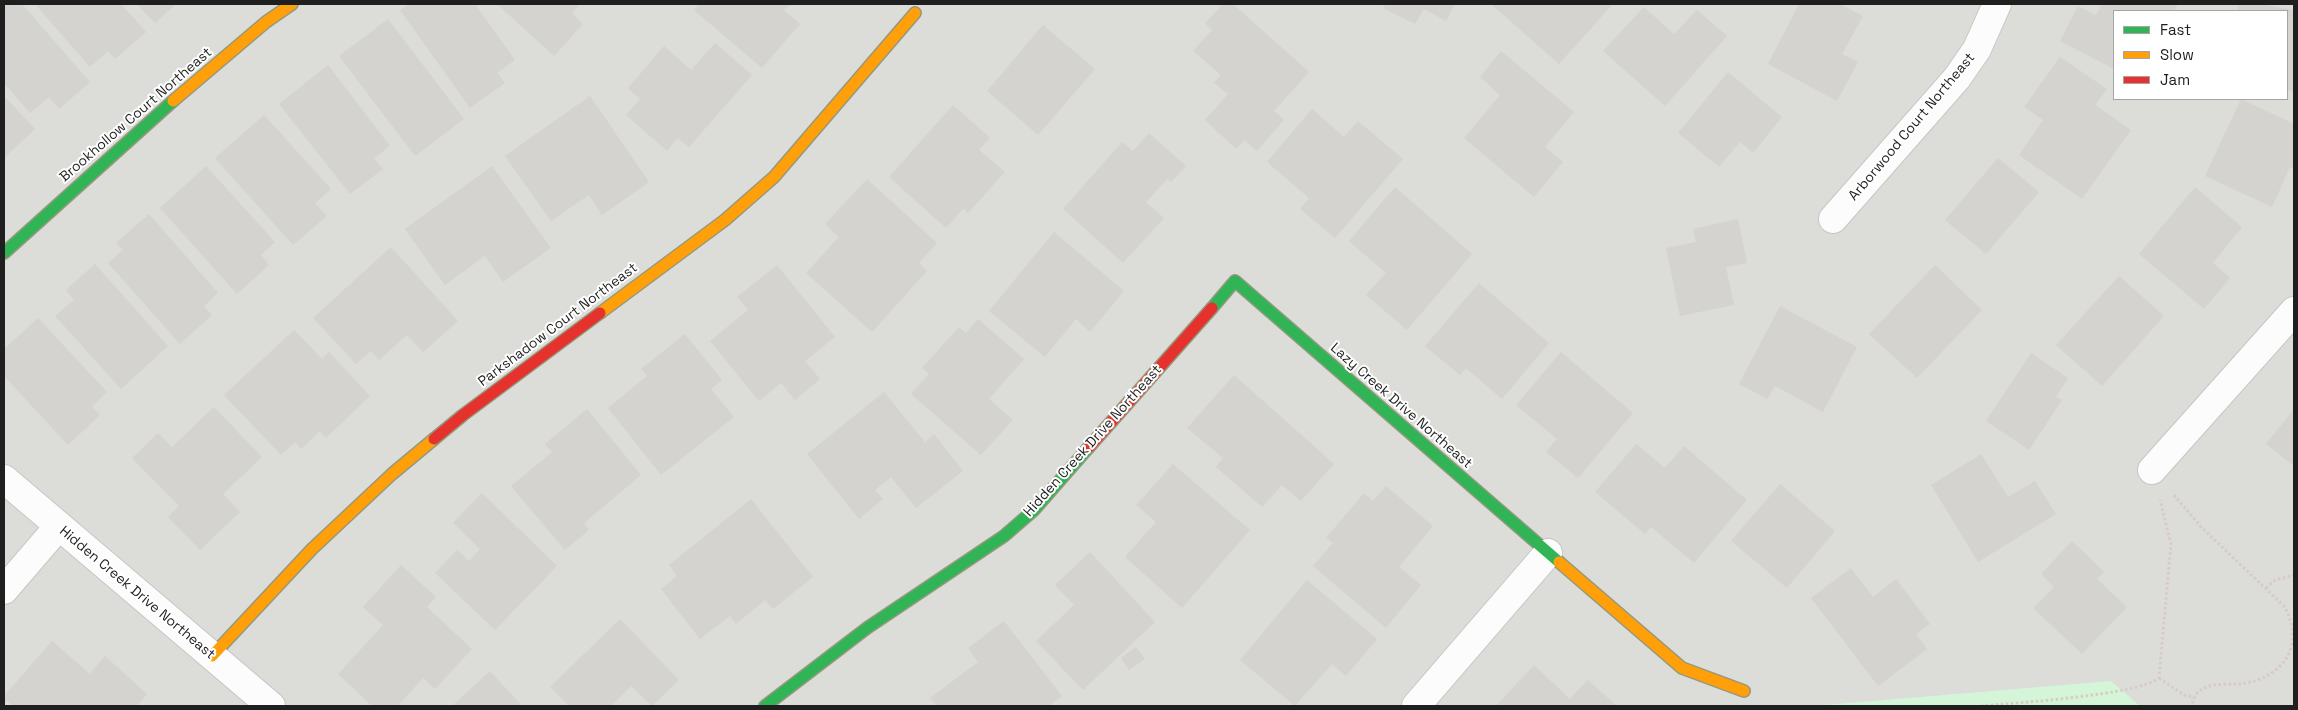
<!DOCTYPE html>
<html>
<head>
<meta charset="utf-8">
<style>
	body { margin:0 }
	#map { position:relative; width:2298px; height:710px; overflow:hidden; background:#edede8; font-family:"Space Grotesk",sans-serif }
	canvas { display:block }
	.frame { position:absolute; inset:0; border:5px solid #1f1f1f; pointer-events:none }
	.legend { position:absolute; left:2113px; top:10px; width:175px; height:90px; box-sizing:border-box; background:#fff; border:1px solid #a5a5a5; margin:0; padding:6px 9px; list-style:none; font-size:15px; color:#1f1f1f }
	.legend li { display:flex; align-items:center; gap:10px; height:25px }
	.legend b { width:25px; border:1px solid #a5a5a5 }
</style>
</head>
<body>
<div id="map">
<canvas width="2298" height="710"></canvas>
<div class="frame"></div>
<ul class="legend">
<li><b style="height:6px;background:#30b455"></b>Fast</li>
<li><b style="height:6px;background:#ff9f0a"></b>Slow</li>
<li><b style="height:6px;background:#e5322d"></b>Jam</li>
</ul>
</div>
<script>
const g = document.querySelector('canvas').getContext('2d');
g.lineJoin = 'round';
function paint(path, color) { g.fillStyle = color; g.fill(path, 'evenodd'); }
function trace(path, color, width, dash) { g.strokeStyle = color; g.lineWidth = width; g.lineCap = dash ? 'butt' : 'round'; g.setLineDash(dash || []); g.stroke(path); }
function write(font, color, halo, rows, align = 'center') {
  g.font = font + ' "Space Grotesk",sans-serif'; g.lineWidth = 4; g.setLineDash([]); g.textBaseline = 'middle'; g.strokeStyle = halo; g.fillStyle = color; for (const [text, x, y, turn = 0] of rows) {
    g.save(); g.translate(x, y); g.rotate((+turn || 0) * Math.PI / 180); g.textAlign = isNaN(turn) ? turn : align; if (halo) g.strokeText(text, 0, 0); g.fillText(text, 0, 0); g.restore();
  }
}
paint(new Path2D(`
	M4,4H2294V706H4ZM2114,11H2287V99H2114Z`), '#dcdcd9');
paint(new Path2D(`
	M2111,681L2140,706H1813Z`), '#d5f5d9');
paint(new Path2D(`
	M8,4H22L90,82L59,109L49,97L30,113L4,83V7Z
	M35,4H121L146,32L115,59L108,51L90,67Z
	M137,4H176L155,23Z
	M409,4H475L515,60L497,73L505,83L470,108L400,10Z
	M497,4H580L572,13L583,24L554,56Z
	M699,4H790L784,10L800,24L762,68L694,10Z
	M1223,4H1233L1309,72L1274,111L1284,120L1257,151L1244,140L1236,149L1205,120L1228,94L1214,83L1221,75L1193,51L1212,30L1205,23Z
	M1385,4H1455L1446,21L1424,9L1415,24L1383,8Z
	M1491,4H1611L1612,5L1559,64Z
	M1799,4H1840L1863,16L1842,54L1858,62L1837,101L1768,64Z
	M2102,4H2178L2174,11H2114V69L2060,41L2078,6L2096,15Z
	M2239,4H2260L2294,10V91L2287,90V11H2237Z
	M1644,7L1674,34L1697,10L1727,36L1665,106L1603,51Z
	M388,19L464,119L415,156L339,56Z
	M1043,25L1095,69L1038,135L987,91Z
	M715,43L752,75L689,147L678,138L667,151L626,115L640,99L628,88L664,46L691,70Z
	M1501,51L1574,112L1545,147L1563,162L1534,197L1464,138L1500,95L1480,77Z
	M2060,57L2107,89L2095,105L2131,130L2082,199L2019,155L2043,120L2024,107Z
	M328,65L390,146L374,158L383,169L350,194L279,104Z
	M1728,72L1782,117L1753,153L1740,142L1719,167L1678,133Z
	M4,96L35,129L4,158Z
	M590,96L649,182L602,215L589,195L551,221L505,156Z
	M2241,99L2294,124V169L2290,167L2272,207L2205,176Z
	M953,105L990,138L979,150L1005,172L968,213L963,209L946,228L889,177Z
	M1312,109L1344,137L1358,121L1403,159L1335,238L1300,209L1309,198L1267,162Z
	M264,115L331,189L315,203L327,216L293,245L215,158Z
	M1149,133L1186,166L1171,182L1167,179L1146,202L1164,218L1123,263L1063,209L1122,142L1133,151Z
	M1998,158L2039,192L1986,254L1945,220Z
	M206,166L275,242L261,255L269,265L237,294L160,208Z
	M492,166L551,248L503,282L485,256L445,285L405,229Z
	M867,179L937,243L919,263L927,271L872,332L806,273L839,237L825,224Z
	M1395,187L1472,254L1407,330L1366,295L1386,273L1349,241Z
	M2195,187L2242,227L2213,263L2230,278L2204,309L2139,254Z
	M149,214L218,293L204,306L212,315L180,344L108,263L123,250L116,243Z
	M1738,219L1747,263L1726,267L1734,305L1680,316L1666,248L1696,242L1693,229Z
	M1054,232L1124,291L1090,332L1076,319L1045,357L989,311Z
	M391,247L458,321L423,352L407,335L379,360L371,351L356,364L313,318Z
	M95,264L168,346L121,389L55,316L74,300L66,290Z
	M777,265L835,337L805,361L820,379L795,400L781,383L759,401L710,341L748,310L737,297Z
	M1935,265L1982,310L1917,378L1869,334Z
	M2119,276L2164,316L2102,386L2056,345Z
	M1479,283L1549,343L1502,399L1466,368L1460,375L1425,346Z
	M1780,306L1857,347L1823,412L1775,386L1767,399L1739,384Z
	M38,318L107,392L92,407L100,415L68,445L4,376V349Z
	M978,319L1024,359L989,399L1013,420L981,455L911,394L929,374L922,368L959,327L966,333Z
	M294,330L322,359L329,352L370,396L326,438L320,431L301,449L295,442L281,455L224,395Z
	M685,334L722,380L711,389L734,417L661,475L608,408L647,376L641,369Z
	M1561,352L1633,413L1578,478L1546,452L1557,439L1516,405Z
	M2031,353L2068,378L2056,397L2062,400L2029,450L1986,421Z
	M1234,375L1334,464L1301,501L1282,485L1262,507L1216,467L1223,458L1187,428Z
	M884,392L925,442L934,434L963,471L916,508L891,477L875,490L883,499L859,519L807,454Z
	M214,407L262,457L223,494L240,512L200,550L168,517L179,506L132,458L158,433L172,447Z
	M587,409L641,475L584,523L589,530L565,550L511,486L552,452L545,444Z
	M2294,409V466L2266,444Z
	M1636,444L1665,468L1684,446L1747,500L1694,563L1651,527L1645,534L1595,492Z
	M1981,454L2008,497L2035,481L2056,514L1978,562L1931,485Z
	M1173,464L1250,530L1182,608L1125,557L1156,522L1136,505Z
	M1780,484L1835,531L1787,588L1731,541Z
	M1386,486L1433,526L1399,567L1421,585L1386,628L1313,566L1333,543L1326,538L1364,493L1373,501Z
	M482,493L557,566L495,630L435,573L457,550L469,561L480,549L453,523Z
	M751,499L813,577L773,609L765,600L736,624L730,616L700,639L661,589L677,576L669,565Z
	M2072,541L2104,572L2097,579L2127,607L2082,654L2033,608L2054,587L2041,574Z
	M1090,552L1155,622L1083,690L1036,641L1074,605L1055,585Z
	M401,565L436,597L427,607L472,649L435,689L423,678L398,706H372L338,674L383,625L363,607Z
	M1851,568L1873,597L1896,579L1930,624L1916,634L1927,649L1878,686L1811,598Z
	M1307,580L1377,639L1346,676L1332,664L1295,706L1240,660Z
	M620,619L679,680L652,706L631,686L611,706H569L550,687Z
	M1004,621L1062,696L1049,706H937L930,698L978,662L968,648Z
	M52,641L90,674L105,656L147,694L137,706H13L4,699V696Z
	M1136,647L1145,659L1129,670L1121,658Z
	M1534,665L1570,699L1588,680L1617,706H1496Z
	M490,671L522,706H452Z`), '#d4d3cf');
const street = new Path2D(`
	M1833,219L1957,78L1977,49L1997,4
	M2152,470L2294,311
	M4,479L271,706
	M4,590L59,526
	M1416,706L1548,553`);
const fast = new Path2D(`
	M4,253L173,101
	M1212,308L1235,281L1559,562
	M765,706L867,628L1004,536L1034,510L1089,447`);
const slow = new Path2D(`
	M173,101L266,22L292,4
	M600,313L725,220L774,177L915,13
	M1559,562L1682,668L1744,691
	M212,656L312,549L392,474L434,439`);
const jam = new Path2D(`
	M434,439L463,415L600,313
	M1089,447L1212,308`);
trace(street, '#c6c6c4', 30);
trace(fast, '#94997e', 14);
trace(slow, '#94997e', 14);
trace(jam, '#94997e', 14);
trace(new Path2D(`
	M2174,495L2202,528L2284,606C2292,620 2294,632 2291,647C2286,669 2260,683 2238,684C2225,685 2209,682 2198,692C2194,696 2193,701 2192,706
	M2266,588L2275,580L2294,575
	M2159,678L2184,695L2194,697
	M1981,706C2014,703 2140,695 2159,678L2171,544L2160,500`), '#d8cbc6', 3, [2.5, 2.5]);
trace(street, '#fcfcfc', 28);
trace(fast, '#30b455', 11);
trace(slow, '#ff9f0a', 11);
trace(jam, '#e5322d', 11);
write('14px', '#1f1f1f', '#fff', [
	["Brookhollow Court Northeast",136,115,-41],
	["Arborwood Court Northeast",1912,127,-50],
	["Parkshadow Court Northeast",558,325,-37],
	["Lazy Creek Drive Northeast",1401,406,41],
	["Hidden Creek Drive Northeast",1093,441,-48],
	["Hidden Creek Drive Northeast",137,593,40]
]);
</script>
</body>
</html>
